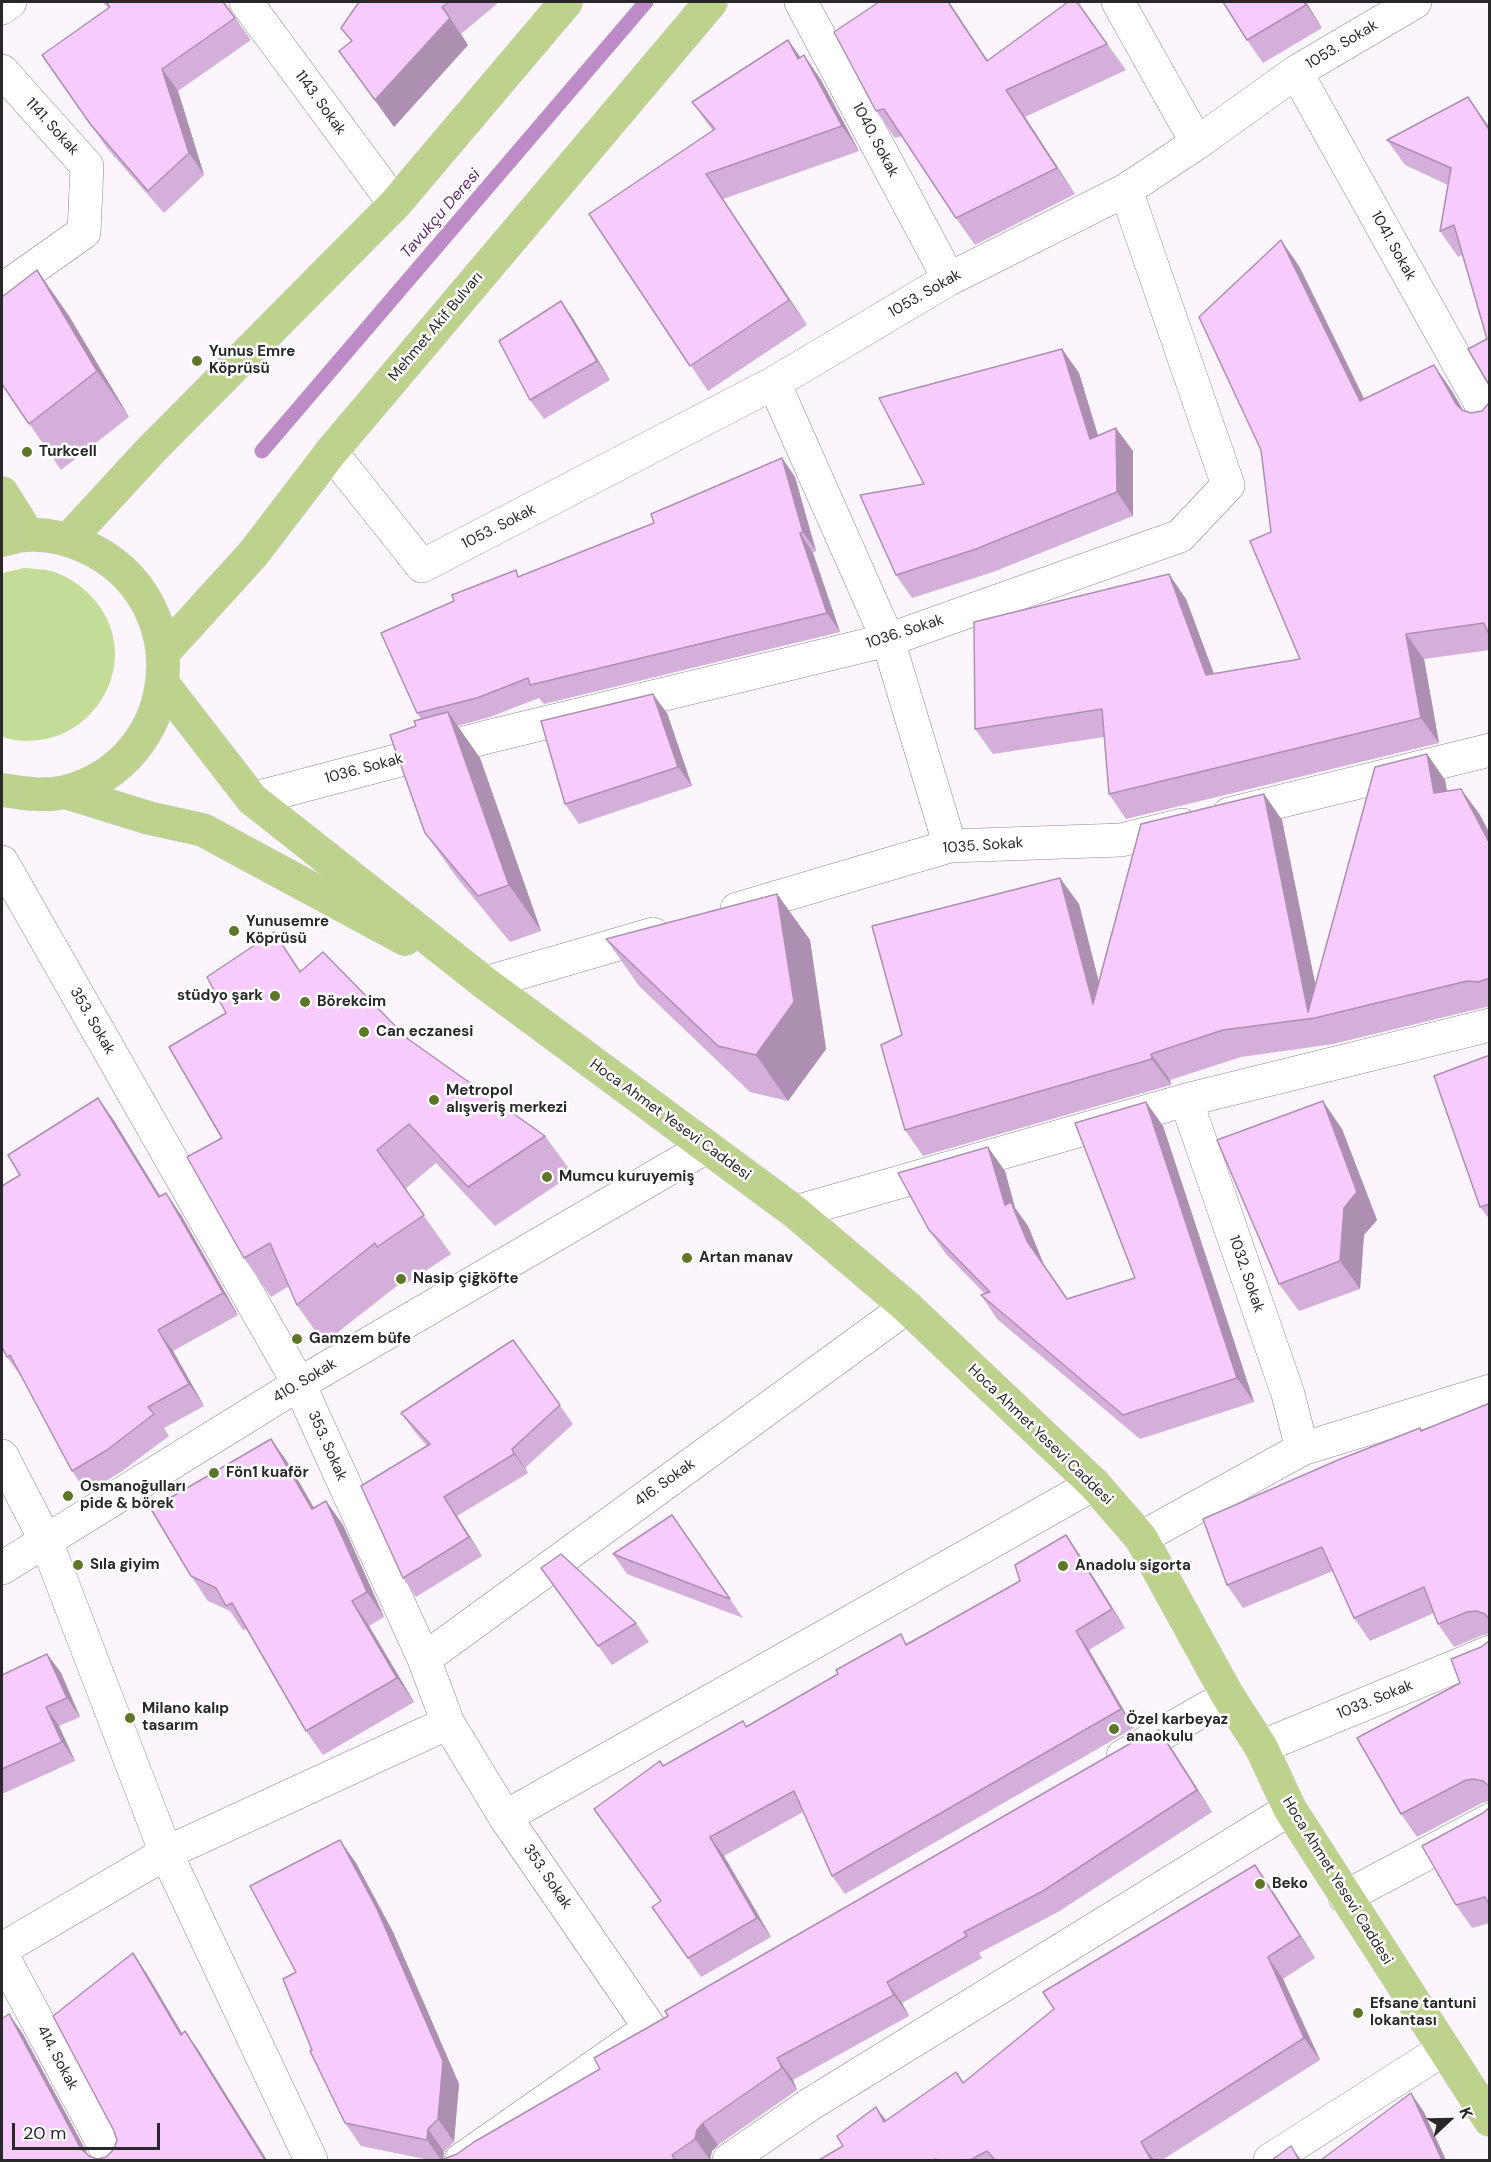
<!DOCTYPE html>
<html>
<head>
<meta charset="utf-8">
<style>
	body { margin:0 }
	#map { position:relative; width:1491px; height:2162px; overflow:hidden; background:#fcf5fe; font-family:"DM Sans",sans-serif }
	canvas { display:block }
	.frame { position:absolute; inset:0; border:3px solid #2a272a; pointer-events:none }
	.north { position:absolute; left:1419px; top:2090px; width:60px; height:60px; -webkit-text-stroke:4px #fff; paint-order:stroke; rotate:68deg; font-size:16px; font-weight:700; line-height:24px; text-align:center; color:#2a272a }
	.north::after { content:''; display:block; margin:auto; width:21px; height:27px; background:#2a272a; clip-path:polygon(50% 0,100% 100%,50% 72%,0 100%) }
	.scale { position:absolute; left:12px; top:2123px; width:148px; height:27px; box-sizing:border-box; border:3px solid #2a272a; border-top:0; padding-left:8px; font-size:18px; line-height:21px; white-space:nowrap; color:#2a272a; -webkit-text-stroke:4px #fff; paint-order:stroke }
</style>
</head>
<body>
<div id="map">
<canvas width="1491" height="2162"></canvas>
<div class="frame"></div>
<div class="north">K</div>
<div class="scale">20 m</div>
</div>
<script>
const g = document.querySelector('canvas').getContext('2d');
g.lineJoin = 'round';
function paint(path, color) { g.fillStyle = color; g.fill(path, 'evenodd'); }
function trace(path, color, width, dash) { g.strokeStyle = color; g.lineWidth = width; g.lineCap = dash ? 'butt' : 'round'; g.setLineDash(dash || []); g.stroke(path); }
function write(font, color, halo, rows, align = 'center') {
  g.font = font + ' "DM Sans",sans-serif'; g.lineWidth = 5; g.setLineDash([]); g.textBaseline = 'middle'; g.strokeStyle = halo; g.fillStyle = color; for (const [text, x, y, turn = 0] of rows) {
    g.save(); g.translate(x, y); g.rotate((+turn || 0) * Math.PI / 180); g.textAlign = isNaN(turn) ? turn : align; if (halo) g.strokeText(text, 0, 0); g.fillText(text, 0, 0); g.restore();
  }
}
paint(new Path2D(`
	M24,568C33,569 43,569 51,571C66,575 80,585 90,595C153,660 87,762 2,737V573Z`), '#c3dc98');
trace(new Path2D(`
	M262,451L646,2`), '#bd8bc5', 15);
const minor = new Path2D(`
	M246,2L395,204
	M801,2L949,279
	M1118,2L1197,143
	M2,8L10,2
	M2,71L87,166L84,232L2,290
	M1296,72L1490,420
	M774,383L888,640L950,846
	M331,452L422,566L774,383L949,279L1126,190L1197,143L1296,72L1415,2
	M252,799L487,737L888,640L1180,536L1228,485L1126,190
	M1229,814L1490,750
	M2,862L299,1384L424,1659L448,1723L505,1817L650,2028
	M737,909L950,846L1121,840L1182,825
	M485,983L653,934
	M1186,1100L1288,1394L1302,1449
	M795,1212L1186,1100L1490,1025
	M2,1456L46,1541L166,1853L311,2160
	M1141,1538L1302,1449L1490,1391
	M2,1568L299,1384L706,1147
	M424,1659L907,1307
	M1261,1747L1490,1652
	M1123,1756L1228,1696
	M505,1817L1094,1484
	M1345,1897L1490,1820
	M2,1949L166,1853L448,1723
	M2,1955L112,2160
	M461,2160L634,2039
	M729,2160L809,2105L1290,1809
	M1270,2160L1444,2049`);
const major = new Path2D(`
	M2,493L28,535
	M69,539L151,450L395,204L566,2
	M2,540C10,538 20,535 28,535C48,534 68,539 86,547C198,598 185,761 65,792C44,797 22,793 2,790
	M163,653L253,554L331,452L711,2
	M163,684L252,799L485,983L795,1212L907,1307L1094,1484L1141,1538L1228,1696L1261,1747L1290,1809L1490,2120
	M65,792L149,818L203,830L405,939`);
trace(minor, '#8e878f', 34);
trace(major, '#d4d4d4', 34);
trace(minor, '#fff', 33);
trace(major, '#bcd28d', 33);
paint(new Path2D(`
	M103,2H224L251,40L178,91L204,175L164,213L107,148L42,55L108,8Z
	M359,2H499L461,34L468,45L394,127L339,51L351,41L341,28Z
	M879,2H949L987,60L1077,2L1126,70L1025,117L1075,194L975,245L956,218L902,136L895,138L876,111Z
	M1223,2H1306L1322,28L1263,63L1247,40Z
	M788,40L800,57L804,55L821,80L859,151L723,199L807,325L708,391L589,214L713,131L692,102Z
	M1490,128L1487,339L1463,254L1458,257L1440,231L1448,185L1405,165L1387,140Z
	M1299,266L1364,399L1434,365L1452,391L1463,411L1471,413L1482,411L1488,404L1490,400V650L1424,659L1439,743L1126,819L1109,794L1104,737L993,754L975,729L1186,599L1214,674L1300,659L1271,532Z
	M37,270L69,316L129,417L61,470L2,384Z
	M561,301L574,320L610,380L544,419L530,400Z
	M1062,349L1079,373L1098,436L1133,451V516L993,572L912,598L896,575L924,484Z
	M782,458L795,477L816,551L813,553L840,632L544,704L539,698L490,717L457,726L480,758L541,931L510,942L458,879L425,833L416,726L421,719L417,713L520,577L654,523Z
	M667,713L692,786L579,824L565,804Z
	M1427,754L1445,780L1447,791L1461,789L1480,815L1490,834V1007H1486L1333,1044L1241,1057L1170,1080L1171,1085L923,1156L905,1130L902,1035L1079,904L1099,982L1264,794L1282,820L1315,985Z
	M777,894L810,940L826,1049L788,1101L750,1092L639,986L606,939Z
	M301,971L408,1039L545,1136L573,1174L495,1226L436,1163L405,1189L451,1254L404,1285L402,1282L324,1343L297,1305L289,1286L271,1297L244,1258L222,1138Z
	M1490,1055V1220L1480,1207Z
	M1146,1102L1163,1126L1254,1402L1140,1439L997,1319L981,1295L985,1294L946,1254L929,1230L1005,1171L1015,1208L1028,1226L1044,1265L1067,1299L1135,1278Z
	M113,1119L160,1196L166,1193L181,1215L238,1315L173,1351L204,1406L164,1428L169,1436L122,1471L87,1493L72,1471L22,1378L7,1357Z
	M1342,1129L1377,1220L1364,1235L1360,1289L1299,1311L1279,1284Z
	M513,1340L573,1424L525,1468L528,1473L457,1516L482,1556L416,1597L403,1578L427,1446L415,1432L401,1413Z
	M1490,1403V1634L1483,1635L1454,1647L1438,1624L1434,1613L1370,1641L1354,1618L1333,1571L1243,1608L1227,1585L1420,1428L1422,1431Z
	M271,1439L288,1463L314,1508L326,1501L343,1525L384,1617L369,1626L414,1702L323,1755L306,1731L247,1629L243,1630L230,1611L208,1601L191,1576Z
	M672,1515L743,1618L627,1574L613,1554Z
	M1079,1554L1125,1628L1089,1650L1134,1728L845,1894L832,1876L803,1812L724,1856L771,1937L701,1977L652,1907L661,1901L663,1766L743,1721L746,1726Z
	M555,1587L636,1623L649,1642L612,1665Z
	M1490,1639V1801L1482,1803L1417,1837L1401,1814L1460,1683L1481,1647L1489,1641Z
	M47,1654L61,1673L80,1717L59,1726L75,1761L2,1794V1675Z
	M1159,1730L1174,1752L1212,1812L1058,1912L979,1953L982,1958L902,2003L909,2016L793,2080L797,2090L718,2145L712,2151L710,2160H430L361,2146L345,2123L312,2050L296,1972L356,1863L393,1932L459,2084L454,2142L444,2152L443,2160L457,2154L600,2069L668,2016Z
	M1490,1807V1923L1472,1928L1456,1905L1483,1813Z
	M1255,1865L1270,1887L1315,1958L1283,1979L1320,2060L1162,2160H819L843,2146L876,2107L886,2120L956,2072L963,2082Z`), '#d4afda');
paint(new Path2D(`
	M948,2H949L1005,87L987,61Z
	M1304,2H1306L1322,28Z
	M450,18L468,45L394,127L375,100Z
	M788,40L806,65L798,59Z
	M804,55L821,80L859,151L842,126Z
	M162,69L178,91L204,175L189,153Z
	M1006,90L1025,117L1075,194L1057,168Z
	M1468,97L1490,128V131Z
	M706,174L723,199L807,325L789,300Z
	M1281,240L1299,266L1378,427L1360,401Z
	M37,270L69,316L129,417L97,371Z
	M561,301L574,320L610,380L597,361Z
	M1062,349L1079,373L1106,462L1090,439Z
	M1434,365L1452,391L1474,429L1456,404Z
	M1116,428L1133,451V516L1117,492Z
	M782,458L795,477L816,551L803,532Z
	M800,533L813,553L840,632L827,613Z
	M1169,574L1186,599L1224,701L1206,675Z
	M1406,634L1424,659L1439,743L1421,718Z
	M653,694L667,713L692,786L678,767Z
	M448,712L480,758L541,931L509,885Z
	M1427,754L1445,780L1452,819L1434,793Z
	M1461,789L1480,815L1490,834V844Z
	M1264,794L1282,820L1322,1017L1308,1012Z
	M1060,878L1079,904L1111,1030L1093,1004Z
	M777,894L810,940L826,1049L788,1101L756,1055Z
	M1151,1054L1170,1080L1171,1085L1152,1059Z
	M98,1098L113,1119L174,1219L159,1197Z
	M1323,1101L1342,1129L1377,1220L1364,1235L1360,1289L1340,1261Z
	M1146,1102L1163,1126L1254,1402L1237,1378Z
	M988,1147L1005,1171L1015,1208L1028,1226L1044,1265L1027,1241L1005,1205Z
	M166,1193L181,1215L238,1315L223,1293Z
	M158,1330L173,1351L204,1406L189,1384Z
	M271,1439L288,1463L329,1534L312,1509Z
	M512,1449L525,1468L528,1473L514,1454Z
	M444,1497L457,1516L482,1556L469,1537Z
	M326,1501L343,1525L384,1617L367,1592Z
	M1066,1535L1079,1554L1125,1628L1112,1609Z
	M352,1601L369,1626L414,1702L397,1678Z
	M1076,1631L1089,1650L1134,1728L1121,1709Z
	M47,1654L61,1673L80,1717L67,1698Z
	M46,1707L59,1726L75,1761L62,1742Z
	M1159,1730L1174,1752L1212,1812L1197,1790Z
	M710,1837L724,1856L771,1937L757,1918Z
	M340,1840L356,1863L393,1932L459,2084L454,2142L438,2119Z
	M1255,1865L1270,1887L1315,1958L1300,1936Z
	M133,1953L147,1974L195,2055L181,2035Z
	M1268,1957L1283,1979L1320,2060L1304,2038Z
	M887,1982L902,2003L909,2016L894,1995Z
	M9,2014L23,2034L91,2160L81,2149Z
	M185,2031L199,2051L267,2160H265Z
	M777,2058L793,2080L797,2090L782,2068Z
	M1411,2093L1424,2112L1446,2160H1442Z
	M876,2107L892,2129L884,2122Z
	M703,2123L718,2145L712,2151L710,2160L695,2139L697,2130Z
	M428,2129L444,2152L443,2160H441L427,2140Z
	M1141,2142L1154,2160H1151Z
	M1291,2146L1301,2160H1299Z`), '#ad8fb1');
const building = new Path2D(`
	M106,2H223L235,18L162,69L189,153L148,191L91,125L42,55L110,7Z
	M359,2H449L442,7L450,18L375,100L339,51L352,41L341,28Z
	M879,2H948L987,61L1068,2H1077L1107,44L1006,90L1057,168L956,218L884,109L876,111L834,32Z
	M1223,2H1304L1306,5L1247,40Z
	M788,40L798,59L804,55L842,126L706,174L789,300L690,366L589,214L715,129L692,102Z
	M1468,97L1490,131V389L1489,385L1468,349L1487,339L1454,225L1440,231L1451,168L1387,140Z
	M1281,240L1360,401L1434,365L1456,404L1462,410L1471,413L1482,411L1488,404L1490,400V637L1484,623L1406,634L1421,718L1109,794L1102,709L975,729L974,622L1169,574L1206,675L1300,659L1250,541L1271,532L1261,450L1199,317Z
	M37,270L97,371L29,424L2,384V297Z
	M561,301L597,361L530,400L499,341Z
	M1062,349L1090,439L1116,428L1117,492L976,549L896,575L860,495L924,484L879,398Z
	M782,458L803,532L800,533L827,613L530,685L528,678L477,698L417,713L381,633L454,601L452,595L516,570L518,577L654,523L651,514Z
	M653,694L678,767L565,804L541,721Z
	M448,712L509,885L478,896L425,833L390,735L416,726L414,721Z
	M1427,754L1434,793L1461,789L1490,844V978L1478,982L1467,981L1315,1018L1223,1030L1151,1054L1152,1059L905,1130L881,1045L902,1035L872,926L1060,878L1093,1004L1141,824L1264,794L1308,1012L1375,767Z
	M777,894L794,1002L756,1055L718,1046L606,939Z
	M274,932L300,972L323,952L408,1039L545,1136L468,1187L409,1124L377,1150L424,1215L377,1247L375,1243L297,1305L270,1243L244,1258L187,1157L222,1138L169,1047L226,1013L207,977Z
	M1490,1055V1204L1480,1207L1434,1076Z
	M98,1098L159,1197L166,1193L223,1293L158,1330L189,1384L148,1407L154,1414L107,1450L72,1471L10,1355L7,1357L2,1347V1186L20,1175L8,1155Z
	M1323,1101L1357,1192L1344,1208L1340,1261L1279,1284L1217,1140Z
	M1146,1102L1237,1378L1123,1415L981,1295L990,1292L929,1230L898,1173L988,1147L1005,1205L1011,1202L1027,1241L1067,1299L1135,1278L1075,1123Z
	M513,1340L560,1405L512,1449L514,1454L444,1497L469,1537L403,1578L361,1486L430,1444L401,1413Z
	M1490,1403V1620L1485,1614L1476,1611L1467,1612L1438,1624L1424,1587L1354,1618L1322,1547L1227,1585L1203,1519L1338,1460L1420,1428L1421,1431Z
	M271,1439L312,1509L326,1501L367,1592L352,1601L397,1678L306,1731L232,1603L226,1606L216,1588L191,1576L151,1509Z
	M672,1515L730,1599L613,1554Z
	M1066,1535L1112,1609L1076,1631L1121,1709L832,1876L794,1791L710,1837L757,1918L688,1958L652,1907L661,1901L594,1809L660,1761L663,1766L743,1721L746,1727L838,1674L836,1670L901,1634L906,1645L1020,1581L1015,1565Z
	M561,1554L636,1623L598,1646L541,1568Z
	M1490,1639V1787L1483,1781L1474,1779L1466,1780L1401,1814L1357,1738L1460,1683L1451,1659L1481,1647L1489,1641Z
	M47,1654L67,1698L46,1707L62,1742L2,1769V1675Z
	M1159,1730L1197,1790L1043,1891L964,1932L967,1936L887,1982L894,1995L777,2058L782,2068L703,2123L697,2130L695,2139L672,2155L675,2160H441L457,2154L474,2142L600,2069L594,2058L668,2016L665,2011L1138,1739L1139,1741Z
	M1490,1807V1906L1485,1897L1456,1905L1422,1846L1483,1813Z
	M340,1840L377,1909L443,2061L438,2119L428,2129L427,2140L345,2123L310,2051L312,2050L283,1979L296,1972L250,1886Z
	M1255,1865L1300,1936L1268,1957L1304,2038L1141,2142L1151,2160H995L987,2151L970,2160H937L936,2159L933,2160H819L843,2146L837,2136L876,2107L884,2122L956,2072L963,2083L1054,2009L1043,1992Z
	M133,1953L181,2035L185,2031L265,2160H2V2019L9,2014L81,2149L89,2156L97,2159L106,2157L114,2149L117,2140L114,2131L53,2016Z
	M1411,2093L1442,2160H1321Z
	M1291,2146L1299,2160H1272Z`);
paint(building, '#f7ccfd');
trace(building, '#ad8fb1', 1.5);
for (const [x, y, r, color] of [
	[197,361,6,"#5e7628"],
	[27,452,6,"#5e7628"],
	[234,931,6,"#5e7628"],
	[275,996,6,"#5e7628"],
	[305,1002,6,"#5e7628"],
	[364,1032,6,"#5e7628"],
	[434,1100,6,"#5e7628"],
	[547,1177,6,"#5e7628"],
	[687,1258,6,"#5e7628"],
	[401,1279,6,"#5e7628"],
	[297,1339,6,"#5e7628"],
	[214,1473,6,"#5e7628"],
	[68,1496,6,"#5e7628"],
	[78,1565,6,"#5e7628"],
	[1063,1566,6,"#5e7628"],
	[130,1718,6,"#5e7628"],
	[1114,1729,6,"#5e7628"],
	[1260,1884,6,"#5e7628"],
	[1358,2013,6,"#5e7628"]
]) { const dot = new Path2D(); dot.arc(x, y, r, 0, 2 * Math.PI); g.fillStyle = color; g.fill(dot); trace(dot, '#fff', 2); }
write('15px', '#2a272a', '#fff', [
	["1053. Sokak",1342,45,-31],
	["1143. Sokak",320,103,54],
	["1141. Sokak",52,127,48],
	["1040. Sokak",875,140,62],
	["1041. Sokak",1393,246,61],
	["1053. Sokak",925,294,-30],
	["Mehmet Akif Bulvarı",436,327,-50],
	["1053. Sokak",499,527,-27],
	["1036. Sokak",905,632,-18],
	["1036. Sokak",364,769,-15],
	["1035. Sokak",983,846,-4],
	["353. Sokak",92,1021,60],
	["Hoca Ahmet Yesevi Caddesi",670,1120,36],
	["1032. Sokak",1246,1274,71],
	["410. Sokak",305,1381,-31],
	["Hoca Ahmet Yesevi Caddesi",1040,1435,44],
	["353. Sokak",327,1446,66],
	["416. Sokak",665,1483,-36],
	["1033. Sokak",1375,1700,-22],
	["353. Sokak",547,1877,56],
	["Hoca Ahmet Yesevi Caddesi",1337,1881,58],
	["414. Sokak",57,2058,62]
]);
write('bold 15px', '#2a272a', '#fff', [
	["Yunus Emre",209,352],
	["Köprüsü",209,369],
	["Turkcell",39,452],
	["Yunusemre",246,922],
	["Köprüsü",246,939],
	["stüdyo şark",263,996,"right"],
	["Börekcim",317,1002],
	["Can eczanesi",376,1032],
	["Metropol",446,1091],
	["alışveriş merkezi",446,1108],
	["Mumcu kuruyemiş",559,1177],
	["Artan manav",699,1258],
	["Nasip çiğköfte",413,1279],
	["Gamzem büfe",309,1339],
	["Fön1 kuaför",226,1473],
	["Osmanoğulları",80,1487],
	["pide & börek",80,1504],
	["Sıla giyim",90,1565],
	["Anadolu sigorta",1075,1566],
	["Milano kalıp",142,1709],
	["tasarım",142,1726],
	["Özel karbeyaz",1126,1720],
	["anaokulu",1126,1737],
	["Beko",1272,1884],
	["Efsane tantuni",1370,2004],
	["lokantası",1370,2021]
], 'left');
write('italic 16px', '#62256c', '#fff', [
	["Tavukçu Deresi",441,214,-49]
]);
</script>
</body>
</html>
